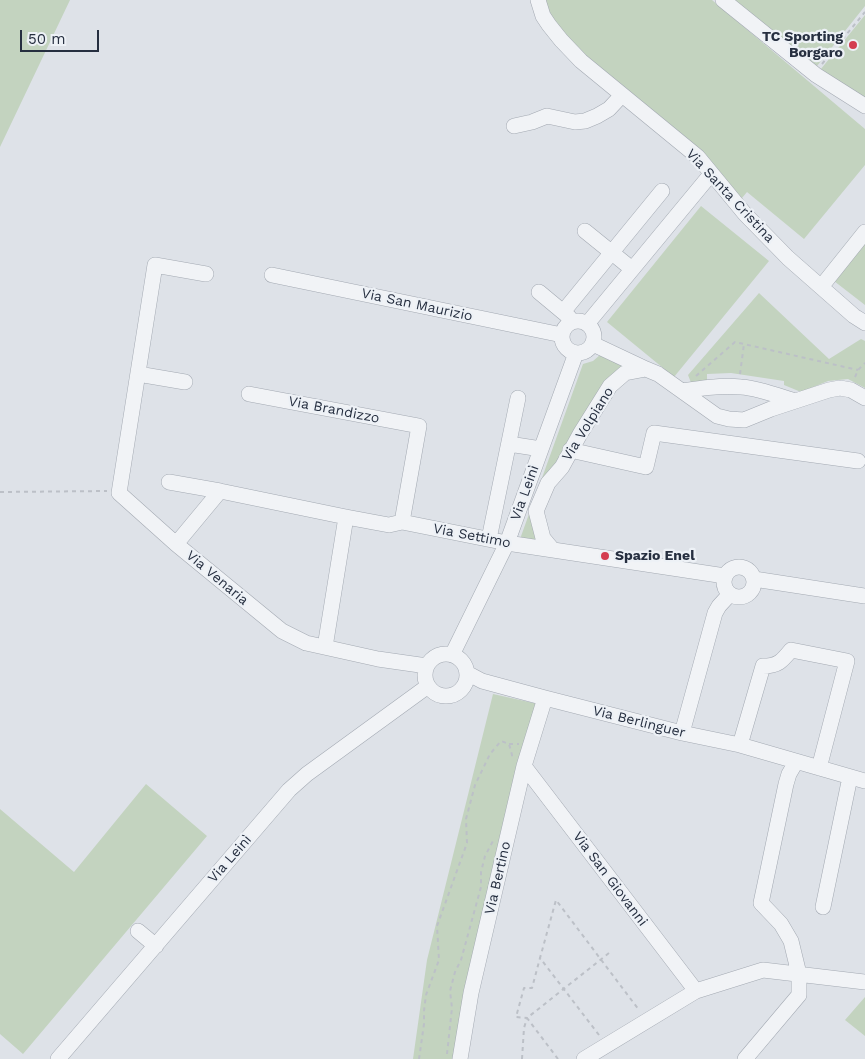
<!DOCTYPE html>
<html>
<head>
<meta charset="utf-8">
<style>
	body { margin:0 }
	#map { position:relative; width:865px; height:1059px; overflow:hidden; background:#dee2e8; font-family:"Work Sans",sans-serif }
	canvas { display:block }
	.scale { position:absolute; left:20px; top:30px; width:79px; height:22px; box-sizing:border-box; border:2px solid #262f40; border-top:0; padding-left:6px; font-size:15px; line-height:18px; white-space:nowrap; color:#262f40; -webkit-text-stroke:4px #edf1f6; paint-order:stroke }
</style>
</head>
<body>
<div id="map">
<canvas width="865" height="1059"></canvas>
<div class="scale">50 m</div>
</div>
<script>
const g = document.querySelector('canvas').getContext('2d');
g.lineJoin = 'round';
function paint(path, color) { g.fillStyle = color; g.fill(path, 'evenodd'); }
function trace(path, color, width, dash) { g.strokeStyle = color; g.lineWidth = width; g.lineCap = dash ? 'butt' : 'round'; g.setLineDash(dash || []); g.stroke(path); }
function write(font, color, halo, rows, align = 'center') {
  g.font = font + ' "Work Sans",sans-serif'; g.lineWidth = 4.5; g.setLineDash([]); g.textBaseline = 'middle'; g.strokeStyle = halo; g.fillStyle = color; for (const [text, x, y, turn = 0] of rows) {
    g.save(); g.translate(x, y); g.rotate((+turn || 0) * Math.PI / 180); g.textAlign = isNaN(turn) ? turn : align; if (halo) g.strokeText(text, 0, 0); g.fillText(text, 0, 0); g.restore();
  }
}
paint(new Path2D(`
	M0,0H70L0,147Z
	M538,0H712L865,129V165L804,239L747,192L742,198L581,61Z
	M733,0H865V6L817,66Z
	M865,15V106L816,75Z
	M701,206L769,261L674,377L607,322Z
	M865,240V305L834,281Z
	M759,293L829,359L861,339L865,341V388L848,379L828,381L801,392L784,385V381L731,373L707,374V383L692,385L688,375Z
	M600,355L622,363L626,368L536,511L543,544L520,539L583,364L593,361Z
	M493,694L538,704L454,1059H413L427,960Z
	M146,784L207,836L23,1054L0,1034V809L74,872Z
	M865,997V1036L845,1020Z`), '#c3d3bf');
const minor = new Path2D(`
	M538,0L543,16L549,25L561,40L581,61L698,157L745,214L788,258L854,316L865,323
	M723,0L816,75L865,106
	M514,126L532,122L547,116L575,122L585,121L597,116L609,109L622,95
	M585,231L632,269
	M206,274L155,265L119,493L176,544L282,631L306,643L378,659L427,666
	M272,275L562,335
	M821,287L865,232
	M539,292L569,317
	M563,312L662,191
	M562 337a16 16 0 1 1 32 0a16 16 0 1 1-32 0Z
	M587,324L711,174
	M593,344L646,369
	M138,374L185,382
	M682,391C701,388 721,385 741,387C758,388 779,396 795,401
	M249,394L419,426L402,522
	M509,444L541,449
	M570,450L646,467L654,433L858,461
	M169,482L220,491
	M489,539L518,398
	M176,544L220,491L346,517L389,525L402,522L507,543L725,576
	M553,550L543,538L536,511L548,483L562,467L580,434L610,386L625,373L646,369L658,374L717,416L729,419L744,420L771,409L829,390L840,388L851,390L865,398
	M724 582a15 15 0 1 1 30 0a15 15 0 1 1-30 0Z
	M754,579L865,596
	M325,647L346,517
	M425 675a21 21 0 1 1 42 0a21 21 0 1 1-42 0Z
	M452,655L507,543L576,353
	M467,673L482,681L545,698L682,733L740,745L865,781
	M682,733L715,613L719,606L730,594
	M740,745L763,666C778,666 782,661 791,650L847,661L819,768
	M524,766L696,991
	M823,907L850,777
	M138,931L156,946
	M58,1059L289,790L307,774L428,686
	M460,1059L471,993L524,766L545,698
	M584,1059L696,991L763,970L865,982
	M745,1059L799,995V974L791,941L781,924L761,903L786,784L789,774L796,762`);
trace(minor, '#a3a9b2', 16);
trace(new Path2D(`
	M822,64L865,12
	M740,374L744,344
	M696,376L735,342L858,370
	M855,377L858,370L865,363
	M0,492L107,491
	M509,744H519
	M599,1035L540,958L556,900L639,1010
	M447,1054L452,1008L450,991L455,972L461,960L481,887V872L485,856L493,841
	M419,1059L424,1024V1011L426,995L439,960L437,926L467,843L466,819L475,785L490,754L501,741L509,744L512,755V759
	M522,1059L524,1028L527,1018L516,1017L524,988H532L540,958
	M558,1059L527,1018L609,953`), '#bcc0c7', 2, [4, 4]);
trace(minor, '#f1f3f6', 15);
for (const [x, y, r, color] of [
	[853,45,5,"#d43c50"],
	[605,556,5,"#d43c50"]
]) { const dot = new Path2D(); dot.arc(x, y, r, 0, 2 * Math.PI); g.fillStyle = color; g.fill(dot); trace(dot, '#edf1f6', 2); }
write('bold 14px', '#262f40', '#edf1f6', [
	["TC Sporting",843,37],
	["Borgaro",843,53],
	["Spazio Enel",615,556,"left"]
], 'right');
write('14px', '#262f40', '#edf1f6', [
	["Via Santa Cristina",730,196,47],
	["Via San Maurizio",417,305,12],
	["Via Brandizzo",334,410,11],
	["Via Volpiano",588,424,-58],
	["Via Leinì",525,493,-70],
	["Via Settimo",472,536,11],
	["Via Venaria",217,578,40],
	["Via Berlinguer",639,722,14],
	["Via Leinì",230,859,-49],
	["Via Bertino",498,878,-77],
	["Via San Giovanni",610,879,53]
]);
</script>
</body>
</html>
